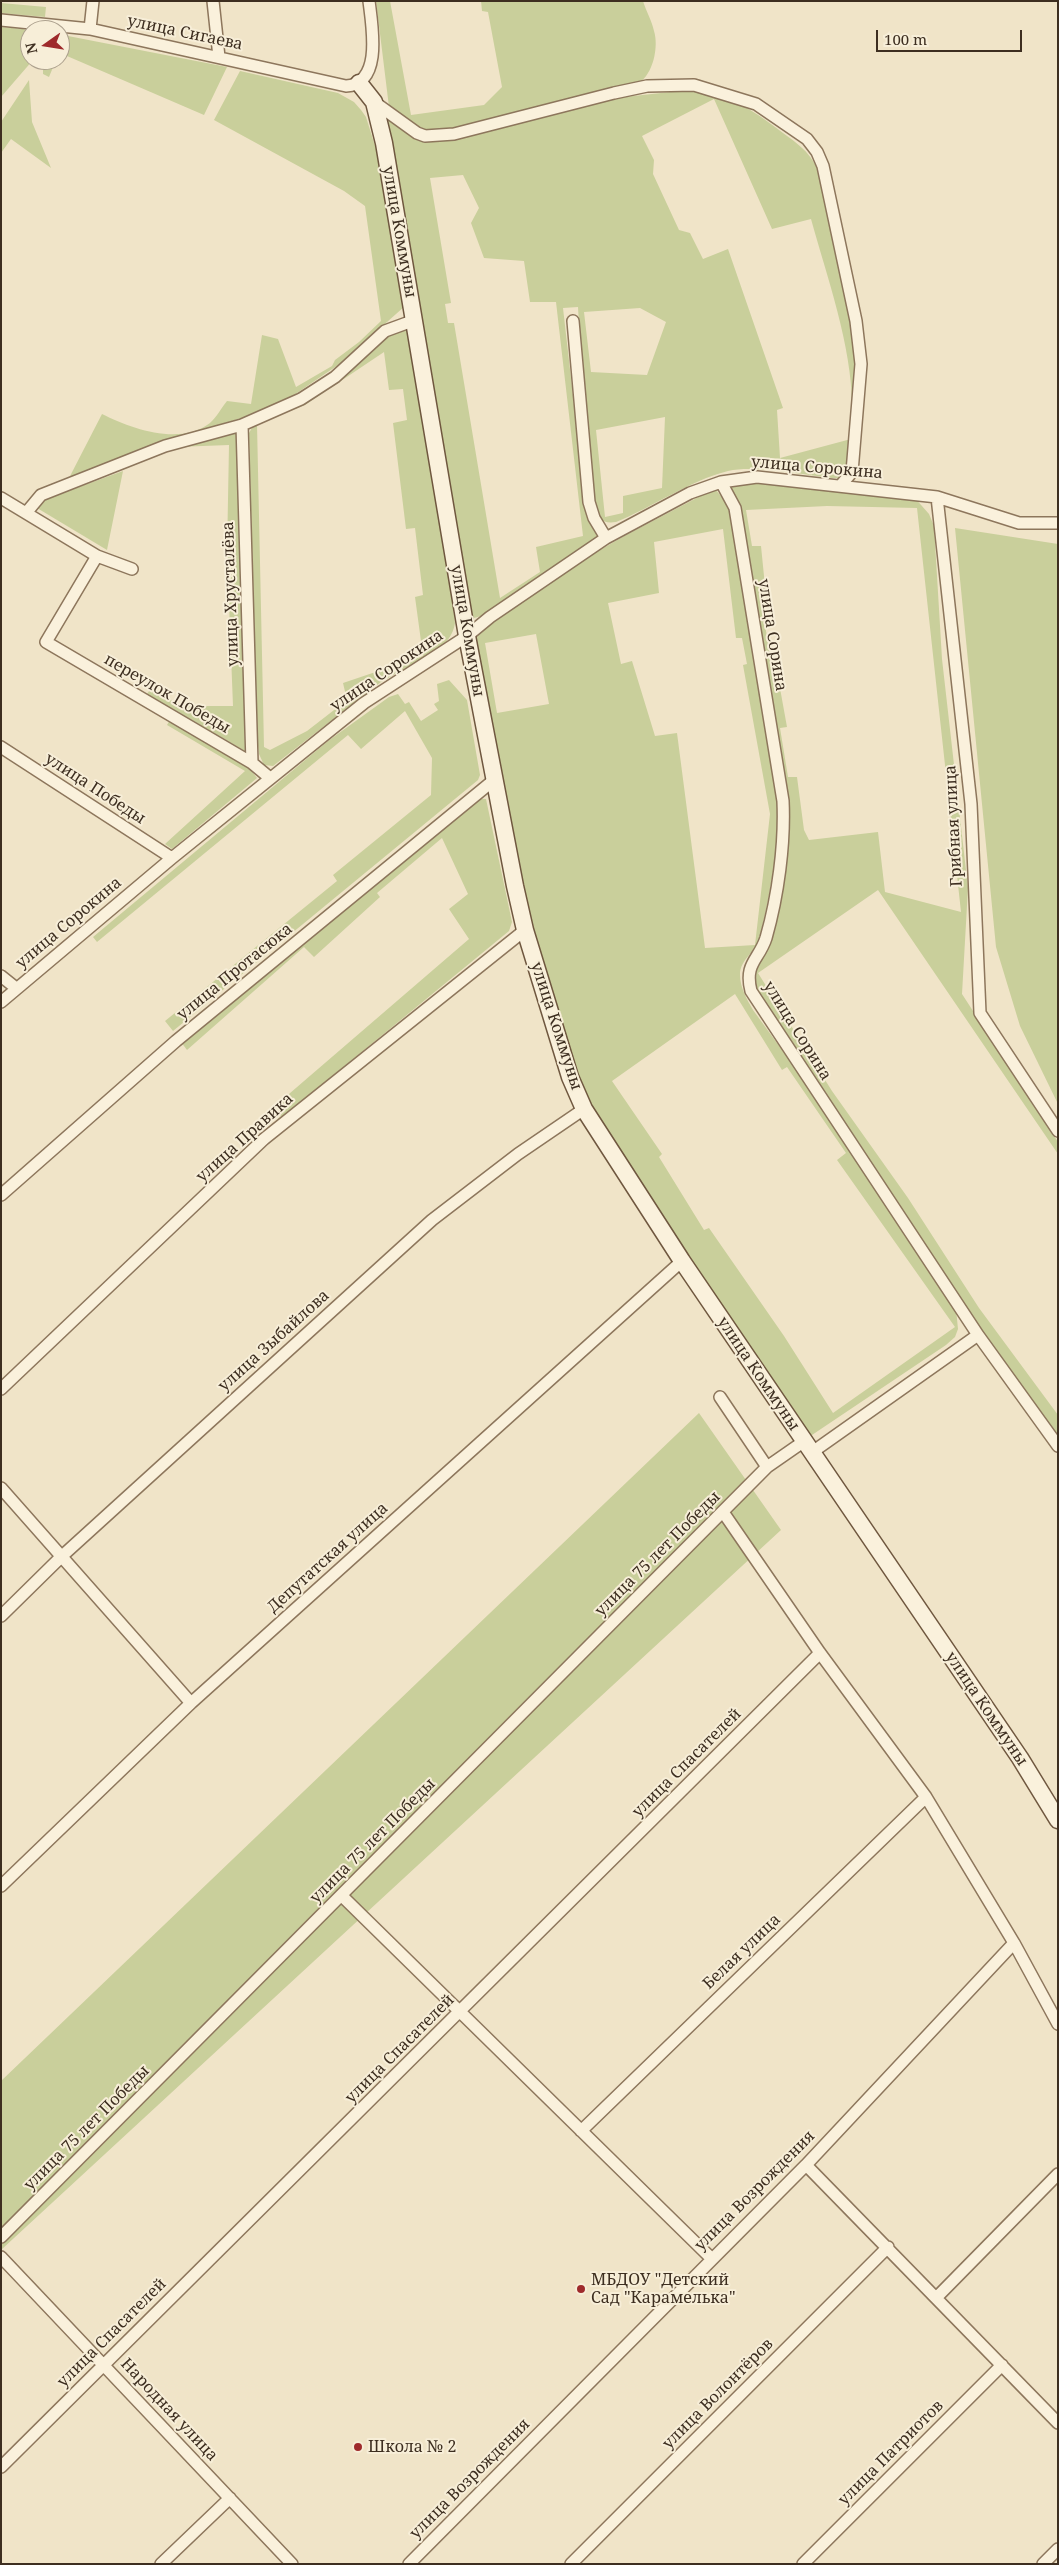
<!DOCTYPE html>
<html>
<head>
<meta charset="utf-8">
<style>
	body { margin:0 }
	#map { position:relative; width:1059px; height:2565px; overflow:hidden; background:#f0e4c8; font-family:"Noto Serif",serif }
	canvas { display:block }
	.frame { position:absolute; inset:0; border:2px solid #3d2e20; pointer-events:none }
	.north { position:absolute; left:20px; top:20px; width:50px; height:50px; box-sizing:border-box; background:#f7eed8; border:1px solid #ada18e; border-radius:50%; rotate:257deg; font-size:14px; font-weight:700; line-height:20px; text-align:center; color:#3d2e20 }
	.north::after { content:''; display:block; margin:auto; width:18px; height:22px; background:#9e2a2b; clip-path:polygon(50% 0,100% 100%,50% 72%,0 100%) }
	.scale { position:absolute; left:876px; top:30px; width:146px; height:22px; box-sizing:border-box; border:2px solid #3d2e20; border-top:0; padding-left:6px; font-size:15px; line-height:18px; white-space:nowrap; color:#3d2e20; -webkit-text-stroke:4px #f7eed8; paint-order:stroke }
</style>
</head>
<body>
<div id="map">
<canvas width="1059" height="2565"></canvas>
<div class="frame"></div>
<div class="north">N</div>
<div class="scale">100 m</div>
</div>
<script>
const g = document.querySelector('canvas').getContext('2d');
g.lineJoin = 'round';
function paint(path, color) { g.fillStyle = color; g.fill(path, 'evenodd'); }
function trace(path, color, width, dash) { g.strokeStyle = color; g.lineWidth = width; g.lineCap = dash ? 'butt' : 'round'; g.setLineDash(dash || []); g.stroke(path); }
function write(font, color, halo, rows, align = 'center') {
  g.font = font + ' "Noto Serif",serif'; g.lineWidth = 4; g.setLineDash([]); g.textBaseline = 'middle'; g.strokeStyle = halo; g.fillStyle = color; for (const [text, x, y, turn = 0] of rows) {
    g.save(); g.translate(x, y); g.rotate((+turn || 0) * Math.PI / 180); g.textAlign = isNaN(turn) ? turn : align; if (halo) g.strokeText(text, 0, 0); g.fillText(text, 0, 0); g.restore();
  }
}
paint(new Path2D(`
	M376,1H390L411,115L484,105L502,87L488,12L482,11L481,1H643C646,11 652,21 654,31C659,47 653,74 639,83L463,128L430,133L420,131L389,107Z
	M1,3L46,7L45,17L1,13Z
	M1,27L23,29L30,32V60H33L1,97Z
	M68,36L227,67L204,115L60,53V39Z
	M43,60H56L49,77L43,74Z
	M240,71L338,93L354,102L361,110L366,117L376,149L405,306L341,363L291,397L248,416L172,439L68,480L102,414C132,429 180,446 210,423C216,418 222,407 227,401L251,404L262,335L278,339L296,387L332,366L335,360L359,342L381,321L365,206L344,191L214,120Z
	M29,80L32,122L51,168L11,139L1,153V122Z
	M689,90C733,97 749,107 783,133C797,143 808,151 816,166C825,193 829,221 835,248C845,298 863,356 852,406C852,346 827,277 811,219L772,229L714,99L642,136L654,160L653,174L679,230L690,233L703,259L728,249L783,408L777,410L780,458L851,439L846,474L840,478H832C802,475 757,465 728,471C691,480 651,508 616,522C602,524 600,519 594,507L584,413L578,307L563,308L585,501L598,533V536L485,615L474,618L471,615L387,118L410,135L420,140L433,141L469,135L615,98ZM463,175L479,208L471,223L484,258L524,261L530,302H556L583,536L536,547L540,572L500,598L454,323H448L445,304L451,303L430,178ZM640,308L666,322L647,375L591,372L584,312ZM665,417L662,488L623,496V513L605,517L596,430Z
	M403,324L409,330L446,552L455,623C453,636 446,643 435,651L381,682L273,766L264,765L259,754L257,737L249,433L253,426ZM384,352L389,390L403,389L407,420L393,423L406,529L415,528L423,595L415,597L423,656L343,683L347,700L307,731L270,750L264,747L257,424L305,405Z
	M235,431L238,437L245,751L147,694L152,687L180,706H233L227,553L229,445L176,447Z
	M123,471L107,550L37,508L38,502Z
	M736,480L914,497L929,514L934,526L942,659L968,888L962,994L1058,1142V1154L878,890L758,973L832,1091L908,1198L979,1308L1058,1415V1435C949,1294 855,1142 757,994L751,975L772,938L789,812L786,779L761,636L728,488ZM827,506L917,508L961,912L885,892L878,832L809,840L804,830L797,777H788L780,728L787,727L774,655H770L762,607L767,606L761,546H752L746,510Z
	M716,490L729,506L734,524L778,799C780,841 770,897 759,939C756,952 740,959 740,975C740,987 747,1000 753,1010L790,1061L956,1309L958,1329L955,1337L946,1345L809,1437L604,1131L584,1097L529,930L476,648L477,637L482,629L579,562L626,535L710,491ZM723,529L736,638H742L747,664L743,665L770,814L755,945L705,948L677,733L655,736L632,661L621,664L608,603L659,593L654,542ZM536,634L549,704L497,713L485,643ZM735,994L782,1070L787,1067L846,1153L837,1160L955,1327L833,1413L784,1336L709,1228L704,1230L659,1157L662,1154L612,1081Z
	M955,528L1058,544V1104L1020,1026L996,947Z
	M449,680L467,700L480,775L478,780L173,1031L165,1021L337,881L333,875L431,795L432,758L405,711L361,749L348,735L97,942L93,937L328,741L389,697L398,694L405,704L409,702L421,721L438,710L434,704L439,701L437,684Z
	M171,718L249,768L257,778L172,849L165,844L245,771L167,725Z
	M473,798L486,799L512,922L509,931L263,1133L281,1116L275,1106L469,939L449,909L468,894L442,838L377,893L380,897L314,957L304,947L187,1050L181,1042Z
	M699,1413L781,1530L1,2250V2081Z`), '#c9cf9b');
const street = new Path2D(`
	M213,1L219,57
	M1,20L90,29L346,86C383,84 372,26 369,1
	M90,29L93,1
	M374,102L417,133L425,136L454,134L614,93L647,86L694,85L756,104L807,139L817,152L823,166L856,321L861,364L852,472L841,485
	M573,321L589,502L594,518L606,538
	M242,425L252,763
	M721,482L735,508L783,801C785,844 778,896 766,938C759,960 744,963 751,991L978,1335L1058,1446
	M937,497L971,804L980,1013L1058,1131
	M1,498L97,556L132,569
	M26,513L41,495L165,446L242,425L301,399L335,377L385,331L415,320
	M97,556L46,642L252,763L270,778
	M1,747L172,858
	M1,976L16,988
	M1,1002L172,858L364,703L467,636L490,617L606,538L690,493L721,482L757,477L937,497L1019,523H1058
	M1,1195L176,1041L494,780
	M1,1389L264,1139L525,930
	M720,1397L767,1467L803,1442
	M811,1453L978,1335
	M1,1488L191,1703
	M723,1512L820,1653L926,1797L1014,1943L1058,2024
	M1,1616L61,1557L432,1220L518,1154L584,1109
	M1,1886L191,1703L682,1261
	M341,1895L711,2258
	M581,2131L926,1797
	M806,2165L1058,2423
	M1,2237L767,1467
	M1,2257L292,2564
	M937,2297L1058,2174
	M1,2467L820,1653
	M161,2564L230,2498
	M409,2564L806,2165L1014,1943
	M571,2564L888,2247
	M803,2564L1002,2365
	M1043,2564L1058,2549`);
const secondary = new Path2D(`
	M359,83L374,102L384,143L467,636L515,886L525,930L570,1077L584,1109L682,1261L1020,1758L1058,1820`);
trace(street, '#8d765c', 14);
trace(secondary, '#6f573f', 19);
trace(street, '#faf1dc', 11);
trace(secondary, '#faf1dc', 16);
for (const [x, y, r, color] of [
	[581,2289,5,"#9e2a2b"],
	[358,2447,5,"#9e2a2b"]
]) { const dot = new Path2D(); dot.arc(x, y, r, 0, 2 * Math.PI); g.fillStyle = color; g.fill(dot); trace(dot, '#f7eed8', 2); }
write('16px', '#3d2e20', '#f7eed8', [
	["улица Сигаева",185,33,12],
	["улица Коммуны",399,232,80],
	["улица Сорокина",817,468,5],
	["улица Хрусталёва",231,594,-92],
	["улица Коммуны",467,631,80],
	["улица Сорина",772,635,81],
	["улица Сорокина",387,671,-34],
	["переулок Победы",167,694,30],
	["улица Победы",95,789,33],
	["Грибная улица",954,826,-93],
	["улица Сорокина",69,923,-40],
	["улица Протасюка",235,972,-39],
	["улица Коммуны",556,1026,72],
	["улица Сорина",797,1031,58],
	["улица Правика",245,1138,-42],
	["улица Зыбайлова",274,1341,-42],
	["улица Коммуны",758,1374,56],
	["улица 75 лет Победы",658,1554,-45],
	["Депутатская улица",328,1558,-42],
	["улица Коммуны",986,1709,56],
	["улица Спасателей",687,1763,-45],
	["улица 75 лет Победы",373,1841,-45],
	["Белая улица",742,1952,-44],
	["улица Спасателей",400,2049,-45],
	["улица 75 лет Победы",87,2128,-45],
	["улица Возрождения",755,2191,-45],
	["улица Спасателей",112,2333,-45],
	["улица Волонтёров",718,2394,-45],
	["Народная улица",169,2410,47],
	["улица Патриотов",891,2453,-45],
	["улица Возрождения",470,2479,-45]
]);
write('16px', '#3d2e20', '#f7eed8', [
	["МБДОУ \"Детский",591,2280],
	["Сад \"Карамелька\"",591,2298],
	["Школа № 2",368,2447]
], 'left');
</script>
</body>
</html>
